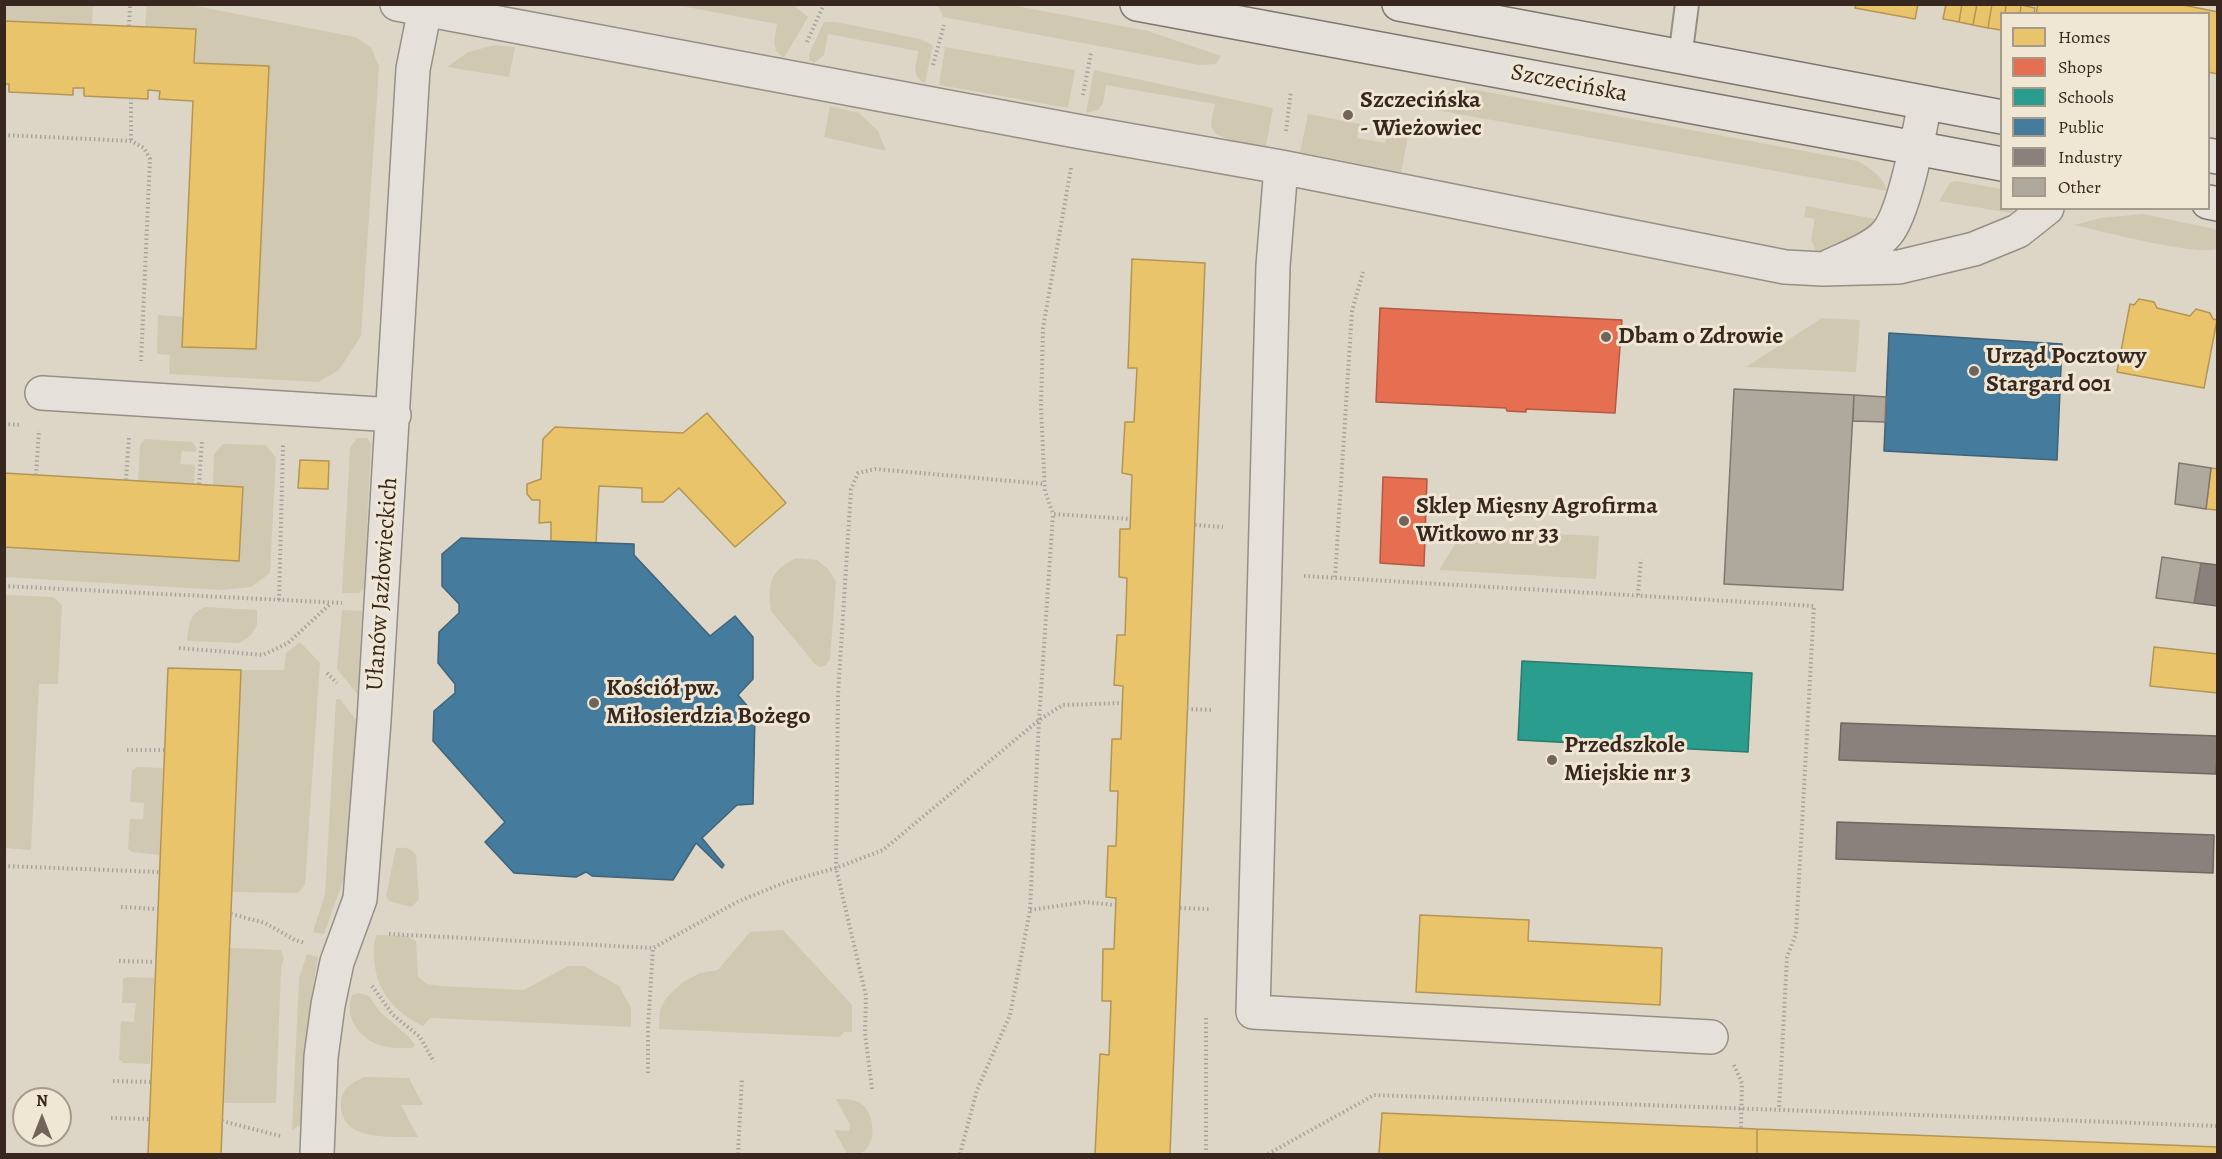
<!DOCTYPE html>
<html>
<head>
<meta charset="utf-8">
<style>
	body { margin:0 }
	#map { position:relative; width:2222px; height:1159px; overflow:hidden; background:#ddd6c6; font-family:Alegreya,serif }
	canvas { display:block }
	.frame { position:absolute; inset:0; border:6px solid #38271f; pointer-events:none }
	.legend { position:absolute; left:2000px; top:12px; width:210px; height:198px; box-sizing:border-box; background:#efe7d4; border:2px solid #a69a8c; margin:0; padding:8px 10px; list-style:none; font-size:18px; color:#38271f }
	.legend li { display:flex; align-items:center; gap:12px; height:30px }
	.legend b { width:30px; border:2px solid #a69a8c }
	.north { position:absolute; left:12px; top:1087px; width:60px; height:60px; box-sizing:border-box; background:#efe7d4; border:2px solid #a69a8c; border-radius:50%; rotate:0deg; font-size:16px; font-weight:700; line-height:24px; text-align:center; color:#38271f }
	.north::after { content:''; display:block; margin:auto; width:21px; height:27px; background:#726459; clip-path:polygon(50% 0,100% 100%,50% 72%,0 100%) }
</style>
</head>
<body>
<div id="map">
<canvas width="2222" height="1159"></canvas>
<div class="frame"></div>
<ul class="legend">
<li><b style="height:16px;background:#e9c46a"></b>Homes</li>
<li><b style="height:16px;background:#e76f51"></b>Shops</li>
<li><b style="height:16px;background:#2a9d8f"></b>Schools</li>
<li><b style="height:16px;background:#457b9d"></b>Public</li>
<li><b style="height:16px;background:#8a817c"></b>Industry</li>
<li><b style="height:16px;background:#aea89d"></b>Other</li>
</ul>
<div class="north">N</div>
</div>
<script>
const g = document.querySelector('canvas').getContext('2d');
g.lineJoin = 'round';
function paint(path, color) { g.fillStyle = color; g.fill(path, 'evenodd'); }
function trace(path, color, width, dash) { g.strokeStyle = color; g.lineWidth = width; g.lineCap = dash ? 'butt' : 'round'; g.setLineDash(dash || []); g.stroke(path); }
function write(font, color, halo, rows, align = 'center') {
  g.font = font + ' Alegreya,serif'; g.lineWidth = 6; g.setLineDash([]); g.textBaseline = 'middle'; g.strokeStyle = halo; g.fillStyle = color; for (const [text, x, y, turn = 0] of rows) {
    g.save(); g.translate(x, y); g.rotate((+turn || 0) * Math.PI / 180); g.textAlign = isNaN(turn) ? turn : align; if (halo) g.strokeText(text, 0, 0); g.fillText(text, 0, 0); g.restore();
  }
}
paint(new Path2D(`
	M5,4L93,5L92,24L5,21Z
	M147,5H191L355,37L371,47L379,67L361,336L339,370L318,382L169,374L170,355L157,354L158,315L184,317L182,347L256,349L269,66L194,63L196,29L145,26Z
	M676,5H793L808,17L784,58L776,51L774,43L777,24Z
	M938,5H1011L1148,31L1221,56L1216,64L1200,65L943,17Z
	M824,22H836L920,39L933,45L925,83C910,77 917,63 918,51L828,34L824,55L814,63L809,60V54Z
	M495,45L515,47L509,77L447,67L468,52Z
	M945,47L1075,70L1068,108L939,85Z
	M1094,70L1273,108L1266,146C1253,144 1216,141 1212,128C1210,121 1214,111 1215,104L1106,85L1103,103L1098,110L1086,113Z
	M1476,90L1858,161C1871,169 1883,176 1887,191L1414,106L1416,94Z
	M830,106L859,113L878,131L886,151L824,137Z
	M1308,114L1360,124L1357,138L1385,143L1388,133L1408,137L1401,172L1300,152Z
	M1956,181L2001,189L2002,208L2015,209L2011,213L1939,201L1950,183Z
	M1806,206L1880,220L1867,236L1825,252L1816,251L1811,240L1815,219L1804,217Z
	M2143,214L2215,229L2217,233V249C2196,256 2101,231 2074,225L2101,218Z
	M1822,318L1860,320L1856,372L1746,367Z
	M357,438H367L371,443L364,588L359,593H342L350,448Z
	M145,439L192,442L196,447V452L182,451L180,464L195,465L194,484L138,481L140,445Z
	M223,444L266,445L276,458L270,573L251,587L221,590L5,577L4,547L239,561L243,487L213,486L214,454Z
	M1464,530L1599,536L1596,579L1439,570Z
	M796,558L817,560L829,570L836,582L830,659L825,666L819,667L814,663L771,611C767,583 771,570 796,558Z
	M5,595L53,597L62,605L58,684H39L31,850L5,848Z
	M205,607L257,610V625L251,635L240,643L187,641C189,624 189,614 205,607Z
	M342,610L362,611L358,695L337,669Z
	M300,642L320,663L305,885L298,893L232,892L241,670H284L286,653Z
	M336,699H340L356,720L350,852L346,873L324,934L313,932L325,894Z
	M138,767L163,768L160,855L132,852L128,849L130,819H143L144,803L130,802L132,770Z
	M396,848C405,847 411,848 416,855L419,900L411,907L389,901L386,896Z
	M783,930L852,1005V1032H844L840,1037L659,1029L660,1010L666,998L683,982L700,973L718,970L750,932Z
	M377,935L406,936L416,941L418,977L427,984L440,986L524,990L568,966H584L619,986L631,1008V1027L430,1018L423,1026C394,1012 376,991 374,958C374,949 373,943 377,935Z
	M230,948L281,950L284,958L281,969L276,1103H223Z
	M307,954L318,957L307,1025L301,1125L292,1130L299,978Z
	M127,977L154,978L150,1064L123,1063L119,1059L121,1021L134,1022L136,1003H122L123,979Z
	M359,993L369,996L380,1012L409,1037L415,1045L412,1048C403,1048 392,1049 383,1046C361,1041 343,1018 352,995Z
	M365,1077L409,1078L423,1105H401L418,1137C390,1136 339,1143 341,1102C341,1089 354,1081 365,1077Z
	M836,1099C844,1099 853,1099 860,1103C875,1112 878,1145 861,1153C857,1155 851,1154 847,1154L834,1130L849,1131L850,1125Z`), '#d1c8b2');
const homes = new Path2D(`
	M1856,4H1918L1915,19L1855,8Z
	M1946,4H1962L1959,22L1943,19Z
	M1962,4H1977L1973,25L1959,22Z
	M1977,4H1992L1988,28L1973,25Z
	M1992,4H2006L2005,14H2002L2001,30L1988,28Z
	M2006,4L2021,5L2020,14H2005Z
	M2038,4H2178L2218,12V74L2208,72V14H2036Z
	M2021,5L2035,8L2034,14H2020Z
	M4,21L196,29L194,63L269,66L256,349L182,347L193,101L159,99L160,91L148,90V99L84,96V88H73V95L9,92V84H4Z
	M1132,259L1205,263L1170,1154H1095L1100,1054L1109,1055L1111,1001H1102L1103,949H1114L1116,898L1106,897L1108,846H1116L1118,791H1110L1112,739H1121L1123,686L1114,685L1117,635H1125L1127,578L1119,577L1120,529H1130L1132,475L1122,473L1125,422H1134L1137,368H1128Z
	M2139,299L2154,302L2157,308L2190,316L2196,309L2210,313L2213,319L2217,320L2204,388L2117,372L2130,304L2134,305Z
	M707,413L786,503L735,547L679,488L663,502H642V488L599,486L596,543L551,541V522L539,523L540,500H532L527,494V484L541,479L543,439L555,427L683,433Z
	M300,460L329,461L328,489L298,488Z
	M2211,468L2218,469V510L2206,509Z
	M4,473L243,487L239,561L4,547Z
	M2154,647L2218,654V693L2150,686Z
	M168,668L241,670L221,1154H148Z
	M1420,915L1529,920L1528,941L1662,948L1660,1005L1416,992Z
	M1382,1113L1757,1129V1154H1379Z
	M1757,1129L2218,1147V1154H1757Z`);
paint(homes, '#e9c46a');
trace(homes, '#b49554', 1.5);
const shops = new Path2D(`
	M1380,308L1622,320L1615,413L1526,409V412L1507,411L1506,408L1376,402Z
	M1383,477L1427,479L1424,566L1380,563Z`);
paint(shops, '#e76f51');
trace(shops, '#b25942', 1.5);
const schools = new Path2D(`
	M1522,661L1752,673L1748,752L1518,740Z`);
paint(schools, '#2a9d8f');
trace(schools, '#2e7a6d', 1.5);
const public = new Path2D(`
	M1889,333L2062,344L2057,460L1884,451Z
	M461,538L634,544V555L710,636L735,616L753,637V679L738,695L755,715L753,804L737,805L702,838L724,865L722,868L696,843L673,880L592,876L586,872L576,877L514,873L485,842L505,822L433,741L434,711L455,693V684L438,663L439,632L459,613V604L442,586V554Z`);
paint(public, '#457b9d');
trace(public, '#416277', 1.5);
const industry = new Path2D(`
	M2201,563L2218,565V606L2194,603Z
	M1841,723L2218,736L2216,774L1839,760Z
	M1837,822L2214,835L2213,873L1836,859Z`);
paint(industry, '#8a817c');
trace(industry, '#716660', 1.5);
const building = new Path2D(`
	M1734,389L1854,395L1843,590L1724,584Z
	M1854,395L1886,397L1885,422L1853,421Z
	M2179,463L2211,468L2206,509L2175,504Z
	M2162,557L2201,563L2194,603L2156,598Z`);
paint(building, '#aea89d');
trace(building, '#7e776f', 1.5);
const service = new Path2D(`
	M1680,58L1687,4`);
const minor = new Path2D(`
	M397,4L1076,131L1281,167L1785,267L1823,269L1899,267L1974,249L2018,231L2047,208
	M1281,167L1273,266L1253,1012L1711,1037
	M1830,266C1847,258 1875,248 1887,233C1905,212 1919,133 1925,103
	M42,393L394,415
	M317,1154L321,1057L328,1005L337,962L360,899L374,721L413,69L425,9`);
const secondary = new Path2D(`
	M1137,4L2002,164
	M1399,4L2002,117
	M2208,155L2218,157
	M2208,202L2218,204`);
trace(service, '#958f85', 26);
trace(minor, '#958f85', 36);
trace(secondary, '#7e776f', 36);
trace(new Path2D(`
	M129,26L130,4
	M807,42L824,4
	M933,65L944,25
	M1083,95L1091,53
	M131,98V141
	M1286,131L1291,91
	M4,135L131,141L144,148L150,159L141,361
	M1071,168L1043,328L1041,408L1045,491L1053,514L1130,519
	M4,424L20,425
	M36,475L39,430
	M126,480L129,437
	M199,484L202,441
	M1195,525L1223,527
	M1304,576L1814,606L1796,934L1787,957L1779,1109
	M1335,577L1352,311L1363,272
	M4,586L342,603
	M1638,595L1641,559
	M279,600L283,445
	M179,648L263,655L288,643L330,604
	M327,673L337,683
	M1187,709L1214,710
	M127,750H165
	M4,866L160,872
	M121,907L158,909
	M1180,908L1209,909
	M1030,910L1085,902L1115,905
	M231,914L265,923L295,940L305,943
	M389,934L653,948L737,902L786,882L836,868L883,850L1039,720L1063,705L1122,703
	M119,961L156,962
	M372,986L393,1015L420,1037L434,1062
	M1206,1018V1154
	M1734,1065L1742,1083L1741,1128
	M648,1073V1028L653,948
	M113,1081L151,1082
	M872,1089L865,1033L866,996L836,868L838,695L851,489L858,473L875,469L1045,484
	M111,1118L150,1119
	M222,1121L280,1136
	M738,1154L742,1078
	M960,1154L977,1090L1010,1015L1030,910L1039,720L1053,514
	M1268,1154L1374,1095L2218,1126`), '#a7a29c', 4, [1.5, 3]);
trace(service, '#e5e1da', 22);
trace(minor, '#e5e1da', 33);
trace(secondary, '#e5e1da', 33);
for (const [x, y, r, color] of [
	[1348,115,6,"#726459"],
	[1606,337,6,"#726459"],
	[1974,371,6,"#726459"],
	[1404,521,6,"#726459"],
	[594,703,6,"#726459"],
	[1552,760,6,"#726459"]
]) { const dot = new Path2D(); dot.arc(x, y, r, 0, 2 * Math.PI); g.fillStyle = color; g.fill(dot); trace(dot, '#efe7d4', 2); }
write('24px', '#38271f', '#efe7d4', [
	["Szczecińska",1569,84,11],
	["Ułanów Jazłowieckich",383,584,-86]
]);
write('bold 24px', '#38271f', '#efe7d4', [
	["Szczecińska",1360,101],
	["- Wieżowiec",1360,129],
	["Dbam o Zdrowie",1618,337],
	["Urząd Pocztowy",1986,357],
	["Stargard 001",1986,385],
	["Sklep Mięsny Agrofirma",1416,507],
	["Witkowo nr 33",1416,535],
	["Kościół pw.",606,689],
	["Miłosierdzia Bożego",606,717],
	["Przedszkole",1564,746],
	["Miejskie nr 3",1564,774]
], 'left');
</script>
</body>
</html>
